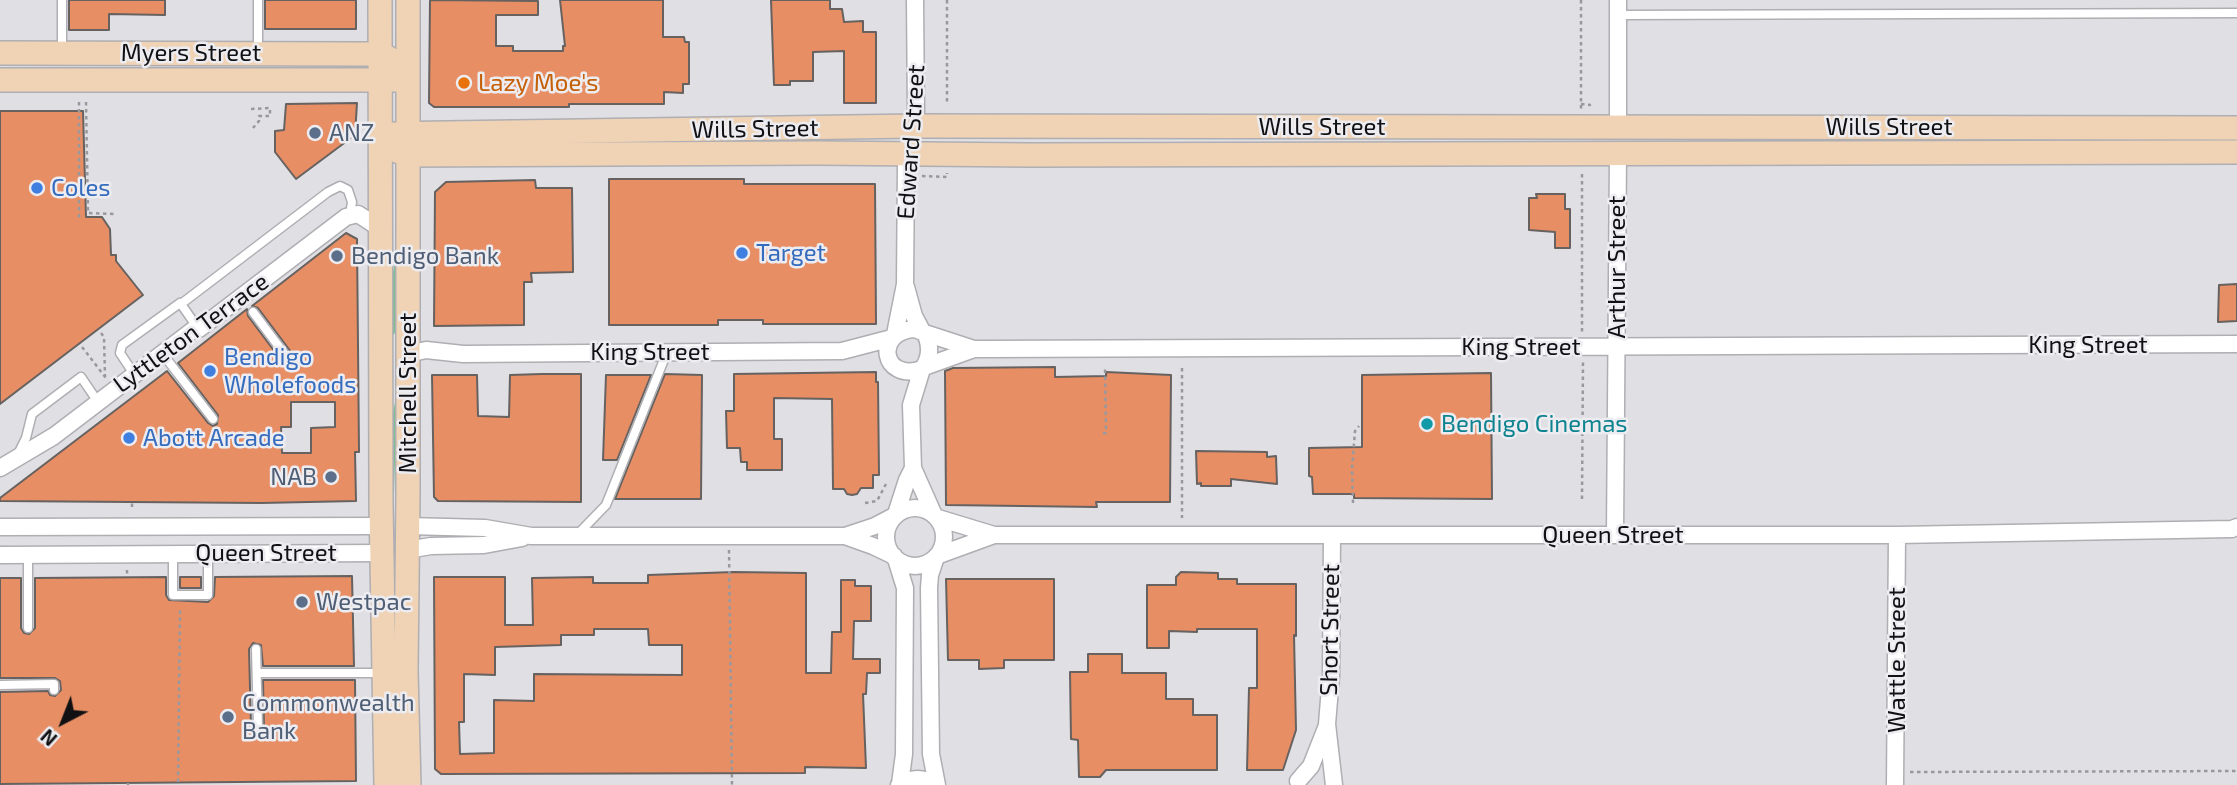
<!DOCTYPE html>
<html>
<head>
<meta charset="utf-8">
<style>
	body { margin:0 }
	#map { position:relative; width:2237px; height:785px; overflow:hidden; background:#dfdfe4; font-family:"Exo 2",sans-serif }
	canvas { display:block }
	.north { position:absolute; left:28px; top:687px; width:70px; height:70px; -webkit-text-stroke:5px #ececf1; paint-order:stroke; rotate:222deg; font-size:19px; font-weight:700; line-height:28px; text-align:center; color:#111113 }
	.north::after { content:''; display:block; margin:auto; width:24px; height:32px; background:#111113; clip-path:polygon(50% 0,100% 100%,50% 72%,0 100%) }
</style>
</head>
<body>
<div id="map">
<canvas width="2237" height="785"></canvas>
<div class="north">N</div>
</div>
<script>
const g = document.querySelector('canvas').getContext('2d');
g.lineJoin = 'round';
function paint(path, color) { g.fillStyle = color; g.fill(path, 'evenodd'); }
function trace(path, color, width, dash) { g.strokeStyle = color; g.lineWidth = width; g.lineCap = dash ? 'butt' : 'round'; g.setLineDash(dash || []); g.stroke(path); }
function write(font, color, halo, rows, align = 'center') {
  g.font = font + ' "Exo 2",sans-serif'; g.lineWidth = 5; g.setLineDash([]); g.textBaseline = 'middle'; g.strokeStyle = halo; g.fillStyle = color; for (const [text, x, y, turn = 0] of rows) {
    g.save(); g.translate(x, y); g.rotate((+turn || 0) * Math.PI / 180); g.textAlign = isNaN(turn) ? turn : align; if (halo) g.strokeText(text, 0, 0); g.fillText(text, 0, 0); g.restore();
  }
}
paint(new Path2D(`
	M398,176L399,329L391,337L390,287L396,258V179Z
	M397,392L399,445L395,460L394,494H391L390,428Z`), '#7dbe92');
const building = new Path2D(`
	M69,0H165V15L109,14V30H69Z
	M265,0H356V29H265Z
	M430,0L538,1V15H496V46H513V51H563V46H565L560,0H663V37H684L685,42H689V84H683V93L664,92V104H569V107H434L429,103Z
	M771,0H830V9H842L844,22L863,21V32H876V103H844V51L813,52V81H790V85H774Z
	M357,103L355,135L296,179L275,152V131L284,130L286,104Z
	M0,111H83L86,217H102L110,229L111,255H116V261L143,295L0,404Z
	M609,179H744V184H875L876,324H763V320H718V325H609Z
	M535,180L536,188H572L573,272L531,273L532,282H524V325L434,326L435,192L446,182Z
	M1536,194H1565V209H1570V248H1555V232L1529,230V198H1537Z
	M346,233L357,239L359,452H355L356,501L261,503L0,501V498L167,371L208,423L213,426L217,424L218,415L178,363L247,309L248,316L284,364L289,367L293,365L294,356L258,308L252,306ZM291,402H335V427L311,428V453H282L281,427H291Z
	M2237,284V321L2218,322L2219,285Z
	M1055,367V377L1106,376V372L1171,375L1170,502H1096L1097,507L946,505L945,371L953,368Z
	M876,372V382H878L879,475H873V488H861L857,494L852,495L847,494L844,489H833L832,399L774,398V439H782V470H747V462H741L740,448H727L726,411H734V374Z
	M1491,373L1492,499L1354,498V494H1313L1312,477L1309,476V448L1362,447V375Z
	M542,374H581V502L438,501L434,497L432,375H477L478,416L509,417L510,375Z
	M665,374L702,375L701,499H615Z
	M606,375H651L617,460H603Z
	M1196,451L1267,452V457L1276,456L1277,484L1231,479V486H1201V483L1197,484Z
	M734,572L806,573V673H831L832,632H841V580H855V586H871V621H854L853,659H880V673H867L866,694H863L866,768L805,767V773L441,774L435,769L434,577H505V625H533L532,578L593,577V583H648V575ZM594,629H648L649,645H682V675L534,674V701L494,700V753L460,754L459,722H464V674L495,675V647L561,645V635H594Z
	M1181,572L1218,573V579H1237V584H1296V636L1294,635L1296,730L1283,770H1247L1249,688H1257V629H1197V632L1169,631V648H1147V585H1176V577Z
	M352,576L354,666H263L261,645L253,643L249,649L251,727L256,733H261L264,728L263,680H355L356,781L0,784V692L48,691L50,695L55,696L61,690L60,681L55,678H0V578H21V628L24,633L29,634L35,628V578L166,577V595L169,600L208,602L214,596L215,577Z
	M180,577H201V588H180Z
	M946,579H1054V660H1004V668L979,669V660H948Z
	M1088,654H1122V673H1166V699H1193V715H1217V770H1106L1100,777H1079L1078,740L1071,739L1070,672H1088Z`);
paint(building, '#e78e64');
trace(building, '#676260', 2);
const lane = new Path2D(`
	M62,0V50
	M1618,15L2237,13
	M258,52V0
	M253,312L289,360
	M197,327L181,304L328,192L340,186L348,190L352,202L350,215
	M162,353L213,419
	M134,374L120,353L122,345L180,303L181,304
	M18,454L26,438L32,414L81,377L98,402
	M576,536L606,505L667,352
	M173,554V595H208V554
	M28,628V555
	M256,649L258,727
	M257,673H380
	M0,685L54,684V690`);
const street = new Path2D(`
	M1618,0V128
	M906,287L914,316L922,331
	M915,329L925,333C931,346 931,358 922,369C882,383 873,331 915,329Z
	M925,333L974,349H985L2237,344
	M895,334L905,284L906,165L916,114L915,0
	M408,354L426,350L463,354L842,351L892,338
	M924,367L974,349
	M922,369L911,405L913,468L933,513
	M0,468L54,436L197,327L199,329L346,217L358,214L381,229
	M886 537a29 29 0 1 1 58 0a29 29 0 1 1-58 0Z
	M896,514L907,480L913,468
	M938,518L994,535H1897L2232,529L2237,527
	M408,526L485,528L531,536H845L875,526L894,516
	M0,527L381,526
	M1615,534L1618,154
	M845,536L873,546L894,556
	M1332,536L1331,676L1327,724L1334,785
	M407,550L431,546L484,545L522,538
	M0,555L382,553
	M939,555L994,535
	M936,557L930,575L929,588L931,754L937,785
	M896,559L905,588L904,754L900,784
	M1298,781L1311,766L1326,728
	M899,785C912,777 923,777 937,785
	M1895,785L1897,535`);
const secondary = new Path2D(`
	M380,0L381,504L386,785
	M408,0V495L406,671L409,785
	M0,53L358,54H381L394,61
	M0,80H396
	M380,134L915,126L2237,128
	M380,137L390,148L407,155L816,153L1030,155L2237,152`);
trace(lane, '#aeaeb3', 11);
trace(street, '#aeaeb3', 19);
trace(secondary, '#aeaeb3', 26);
trace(new Path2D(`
	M947,0V105
	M1581,0V109
	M79,102V220
	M86,102L88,213L114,214
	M1581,104L1591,105
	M251,109L270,108V116H259V121L253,128
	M1582,174V332
	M922,176L947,177V173
	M101,333L104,337L105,376
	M82,347L106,378
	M1182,368V518
	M1103,433H1106L1105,368
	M1582,499L1583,362
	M865,503L877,501L886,484
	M1353,503L1352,469L1355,431L1359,426
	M132,507V502
	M729,550L732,785
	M127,570V577
	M1910,772L2237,771
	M178,782L180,607
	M128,783V785`), '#99999d', 2.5, [3.5, 3.5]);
trace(lane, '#fff', 8);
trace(street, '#fff', 16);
trace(secondary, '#f0d3b5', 23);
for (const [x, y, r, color] of [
	[464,83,7,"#e8710a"],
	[315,133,7,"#5c6f8a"],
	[37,188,7,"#3f7fe0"],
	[742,253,7,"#3f7fe0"],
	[337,256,7,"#5c6f8a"],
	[210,371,7,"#3f7fe0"],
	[1427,424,7,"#0f9aa8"],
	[129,438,7,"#3f7fe0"],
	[331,477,7,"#5c6f8a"],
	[302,602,7,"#5c6f8a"],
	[228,717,7,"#5c6f8a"]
]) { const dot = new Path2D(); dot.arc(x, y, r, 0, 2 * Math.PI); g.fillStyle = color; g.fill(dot); trace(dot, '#ececf1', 2.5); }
write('24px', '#111113', '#ececf1', [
	["Myers Street",191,53],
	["Wills Street",1322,127],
	["Wills Street",1889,127],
	["Wills Street",755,129,-1],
	["Edward Street",911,142,-86],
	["Arthur Street",1617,267,-90],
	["Lyttleton Terrace",191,333,-36],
	["King Street",2088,345],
	["King Street",1521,347],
	["King Street",650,352],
	["Mitchell Street",408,393,-90],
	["Queen Street",1613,535],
	["Queen Street",266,553],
	["Short Street",1330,630,-89],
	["Wattle Street",1897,660,-90]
]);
write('24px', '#c56008', '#ececf1', [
	["Lazy Moe's",478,83]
], 'left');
write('24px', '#4e5e75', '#ececf1', [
	["ANZ",329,133],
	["Bendigo Bank",351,256],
	["NAB",317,477,"right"],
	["Westpac",316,602],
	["Commonwealth",242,703],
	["Bank",242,731]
], 'left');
write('24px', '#366cbe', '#ececf1', [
	["Coles",51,188],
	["Target",756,253],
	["Bendigo",224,357],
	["Wholefoods",224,385],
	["Abott Arcade",143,438]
], 'left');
write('24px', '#0d838f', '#ececf1', [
	["Bendigo Cinemas",1441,424]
], 'left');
</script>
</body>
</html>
